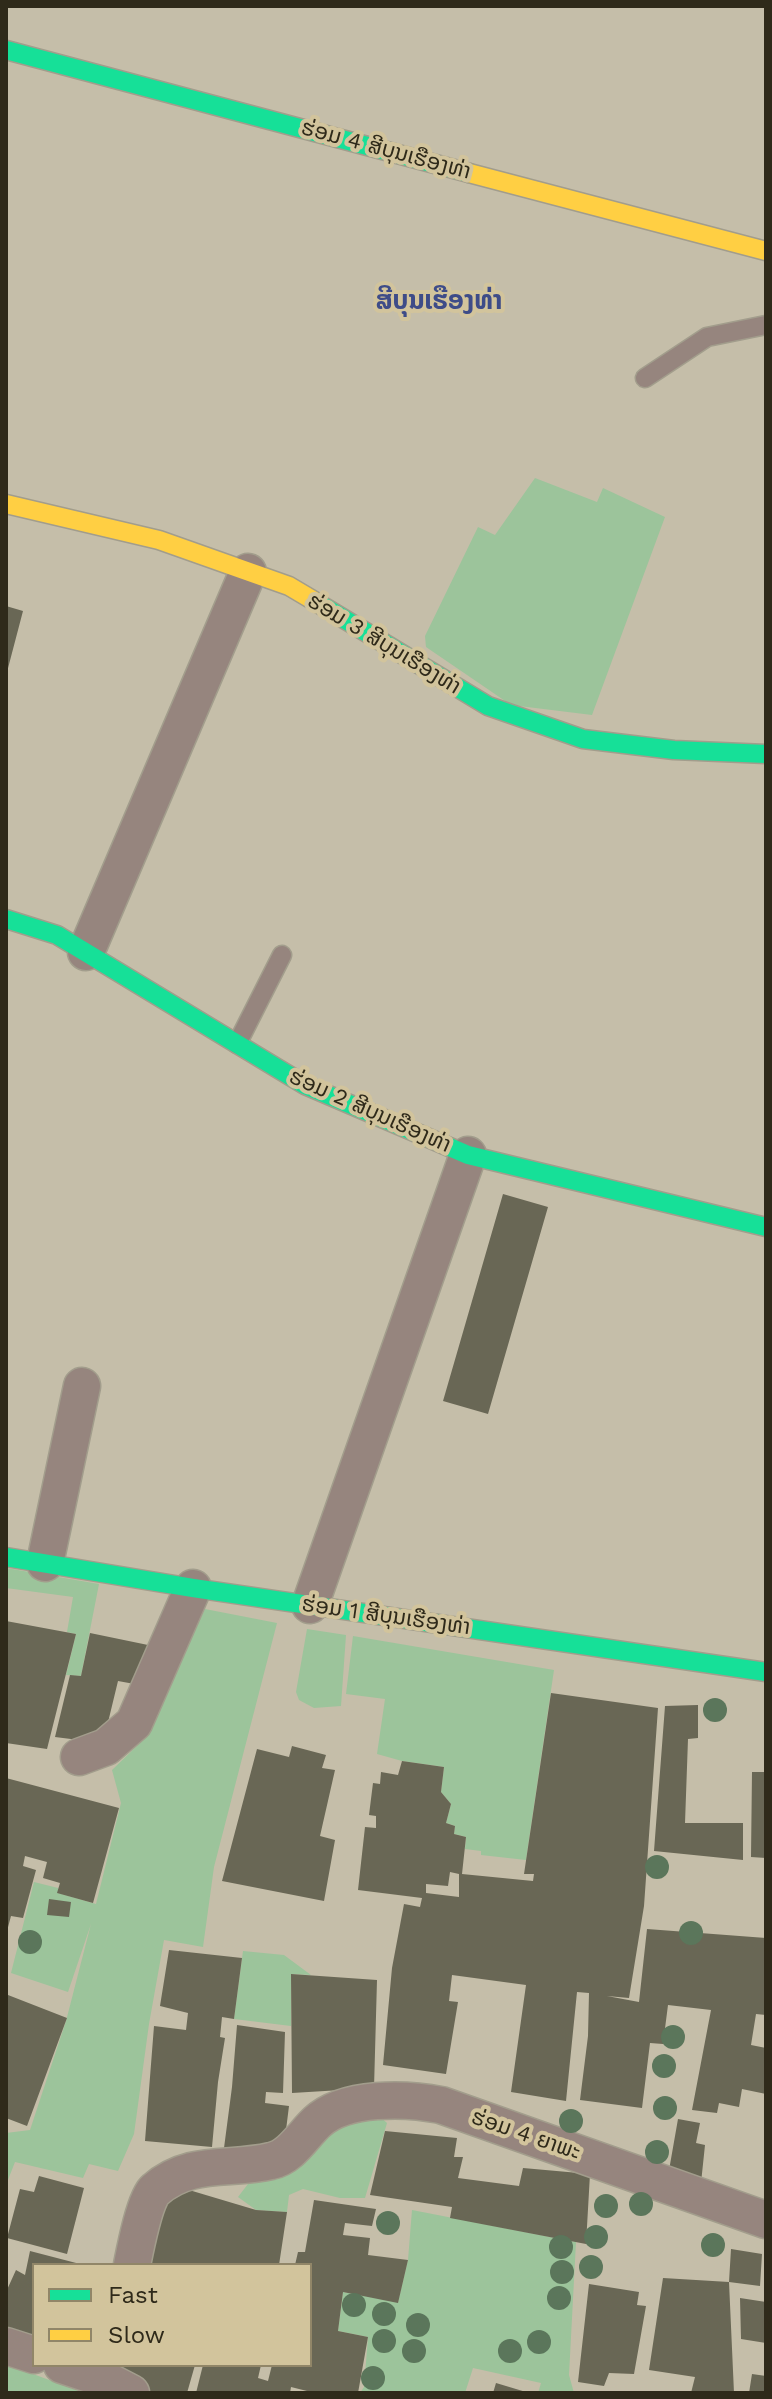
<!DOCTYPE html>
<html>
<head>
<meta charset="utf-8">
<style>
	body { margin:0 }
	#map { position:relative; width:772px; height:2399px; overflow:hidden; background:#c5bea9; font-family:"Work Sans",sans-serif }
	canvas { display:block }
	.frame { position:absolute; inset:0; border:8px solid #2f2a1a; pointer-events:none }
	.legend { position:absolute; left:32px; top:2263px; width:280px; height:104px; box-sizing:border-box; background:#d2c49c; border:2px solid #918668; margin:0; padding:10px 14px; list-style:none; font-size:24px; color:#2f2a1a }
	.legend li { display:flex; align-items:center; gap:16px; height:40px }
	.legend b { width:40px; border:2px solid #918668 }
</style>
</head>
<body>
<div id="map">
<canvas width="772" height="2399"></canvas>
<div class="frame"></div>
<ul class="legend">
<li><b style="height:10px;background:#16e098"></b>Fast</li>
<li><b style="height:10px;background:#ffcf43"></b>Slow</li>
</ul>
</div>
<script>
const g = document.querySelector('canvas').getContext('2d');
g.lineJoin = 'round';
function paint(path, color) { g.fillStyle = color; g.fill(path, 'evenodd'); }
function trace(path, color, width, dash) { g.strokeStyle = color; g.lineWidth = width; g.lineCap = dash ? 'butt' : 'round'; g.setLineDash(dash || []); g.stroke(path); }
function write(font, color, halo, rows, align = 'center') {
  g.font = font + ' "Work Sans","Noto Sans Lao",sans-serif'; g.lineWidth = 8; g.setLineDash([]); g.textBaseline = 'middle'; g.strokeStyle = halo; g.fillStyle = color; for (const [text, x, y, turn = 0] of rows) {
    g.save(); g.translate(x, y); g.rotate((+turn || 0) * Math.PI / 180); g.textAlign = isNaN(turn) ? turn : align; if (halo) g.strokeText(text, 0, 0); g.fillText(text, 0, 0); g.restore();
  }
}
paint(new Path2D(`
	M535,478L597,502L603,488L665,517L592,715L511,705L426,647L425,636L478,527L495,535Z
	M6,1568L99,1584L81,1676L66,1675L76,1634L67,1632L73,1597L6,1588Z
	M205,1609L277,1623L214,1867L203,1947L164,1940L149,2024L134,2134L118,2171L89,2164L83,2178L15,2162L6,2185V2133L30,2130L66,2021L91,1924L68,1992L11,1973L34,1882L58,1888V1893L96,1904L121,1803L112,1770L143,1740Z
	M307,1629L346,1635L341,1706L314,1708L299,1700L296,1692Z
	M353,1636L554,1670L526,1860L481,1855V1851L465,1849L466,1837L454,1834L455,1826L446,1823L451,1804L441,1792L444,1767L402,1761L377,1754L385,1699L346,1694Z
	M243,1951L284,1955L311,1975L291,1974V2026L234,2019Z
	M378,2115L387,2123L365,2198H340L303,2189L289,2195L287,2212L256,2210L238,2197L251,2180L342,2118Z
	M412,2210L576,2242L569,2375L574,2393H538L541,2383L473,2368L465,2393H360L364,2387L368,2337L338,2331L343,2292L398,2302L408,2260Z
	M6,2364L79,2391V2393H6Z`), '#9cc49b');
paint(new Path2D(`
	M6,606L23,611L7,672H6Z
	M503,1194L548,1207L488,1414L443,1401Z
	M6,1621L76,1634L47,1749L6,1743Z
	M90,1633L148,1645L140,1685L118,1681L103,1743L55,1737L70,1675L81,1676Z
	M551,1693L658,1708L644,1906L629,1998L607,1996L639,2002L647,1929L766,1938V2015L756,2014L751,2045L766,2048V2094L742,2089L739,2107L719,2103L717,2113L692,2110L711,2010L668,2005L663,2044L650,2043L642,2108L580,2100L588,2036L589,1993L577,1992L566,2101L511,2092L526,1985L452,1975L449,2001L458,2002L446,2074L383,2065L392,1968L404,1904L420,1907L422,1898L358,1890L365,1827L376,1828V1816L369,1815L373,1783L380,1784L381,1772L398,1775L402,1761L444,1767L441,1792L451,1804L446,1823L455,1826L454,1834L466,1837L462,1874L533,1881L534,1874H524ZM450,1872L459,1874V1897L426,1893V1884L448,1886Z
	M698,1705V1738L688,1739L685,1823H743V1860L654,1851L665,1706Z
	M292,1746L326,1755L322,1768L335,1770L320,1836L335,1840L324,1901L222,1881L257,1749L289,1757Z
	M752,1772H766V1858L751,1857Z
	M6,1778L119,1808L93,1903L57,1893L60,1883L43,1878L47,1862L25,1856L23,1866L36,1870L23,1918L11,1916L7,1931Z
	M49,1899L71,1902L69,1917L47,1915Z
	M169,1950L242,1958L234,2019L222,2017L220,2037L225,2038L218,2082L212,2147L145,2141L154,2026L186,2030L188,2013L160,2006Z
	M291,1974L377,1980L374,2088L292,2093Z
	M8,1995L67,2018L27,2126L6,2118Z
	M237,2025L285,2032L283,2093L266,2092L265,2103L289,2106L283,2154L224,2148L232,2087Z
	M678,2119L700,2123L696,2143L705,2145L701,2183L668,2176Z
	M385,2131L457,2138L454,2157H463L458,2178L519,2186L523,2168L590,2174L586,2244L450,2218L452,2207L370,2195Z
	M39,2176L84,2188L67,2254L7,2238L20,2189L34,2192Z
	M189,2190L256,2210L287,2212L279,2265H146L163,2208L173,2191Z
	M314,2200L376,2209L372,2226L345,2223L343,2235L370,2238L368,2255L408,2260L398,2303L343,2292L338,2331L368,2337L358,2393L329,2391V2393H315L291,2387L290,2393H196L203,2365H261L258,2378L268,2381L272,2365H310V2265H295L298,2252H305Z
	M731,2249L762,2254L760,2286L729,2282Z
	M30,2251L80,2264L34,2265V2341L6,2327V2292L16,2270L25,2275Z
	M663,2278L729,2282L734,2393H691L695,2377L649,2370Z
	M589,2284L639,2292L637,2305L646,2306L634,2374L609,2373L604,2386L578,2382Z
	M740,2298L766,2302V2343L741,2339Z
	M121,2365H195L187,2393H150L117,2381Z
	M752,2374L766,2376V2393H749Z
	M496,2383L526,2392V2393H493Z`), '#696755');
const lane = new Path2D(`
	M645,378L707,337L766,325
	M237,1044L282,955`);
const street = new Path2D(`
	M86,952L248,572
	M45,1563L82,1386
	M310,1605L468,1155
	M79,1757L106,1747L134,1723L193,1588
	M132,2265C135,2250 145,2198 155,2190C190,2159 230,2171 271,2161C291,2157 303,2135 317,2122C345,2096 406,2098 441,2105L766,2220
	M6,2346L34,2355
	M62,2365L104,2379L131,2393`);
const fast = new Path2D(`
	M6,50L469,173
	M316,602L488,706L583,739L674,750L766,754
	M6,919L57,935L305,1085L468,1155L766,1227
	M6,1557L193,1588L766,1672`);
const slow = new Path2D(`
	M469,173L766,251
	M6,504L159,540L289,586L316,602`);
trace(lane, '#a29d8c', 21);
trace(street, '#a29d8c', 39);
trace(fast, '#a29d8c', 21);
trace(slow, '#a29d8c', 21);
trace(lane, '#96857e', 18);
trace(street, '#96857e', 36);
trace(fast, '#16e098', 18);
trace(slow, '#ffcf43', 18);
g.fillStyle = '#5b765b';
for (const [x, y] of [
	[715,1710],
	[657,1867],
	[691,1933],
	[30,1942],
	[673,2037],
	[664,2066],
	[665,2108],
	[571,2121],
	[657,2152],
	[641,2204],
	[606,2206],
	[388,2223],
	[596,2237],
	[713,2245],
	[561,2247],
	[591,2267],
	[562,2272],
	[559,2298],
	[354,2305],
	[384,2314],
	[418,2325],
	[384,2341],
	[539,2342],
	[414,2351],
	[510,2351],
	[373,2378]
]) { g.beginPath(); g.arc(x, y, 12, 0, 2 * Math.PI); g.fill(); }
write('22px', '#2f2a1a', '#d2c49c', [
	["ຮ່ອມ 4 ສີບຸນເຮືອງທ່າ",386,150,15],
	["ຮ່ອມ 3 ສີບຸນເຮືອງທ່າ",384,644,31],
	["ຮ່ອມ 2 ສີບຸນເຮືອງທ່າ",370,1111,24],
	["ຮ່ອມ 1 ສີບຸນເຮືອງທ່າ",386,1616,8],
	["ຮ່ອມ 4 ຍາພະ",526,2135,19]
]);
write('bold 26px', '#3e4c88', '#d2c49c', [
	["ສີບຸນເຮືອງທ່າ",439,301]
]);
</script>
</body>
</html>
